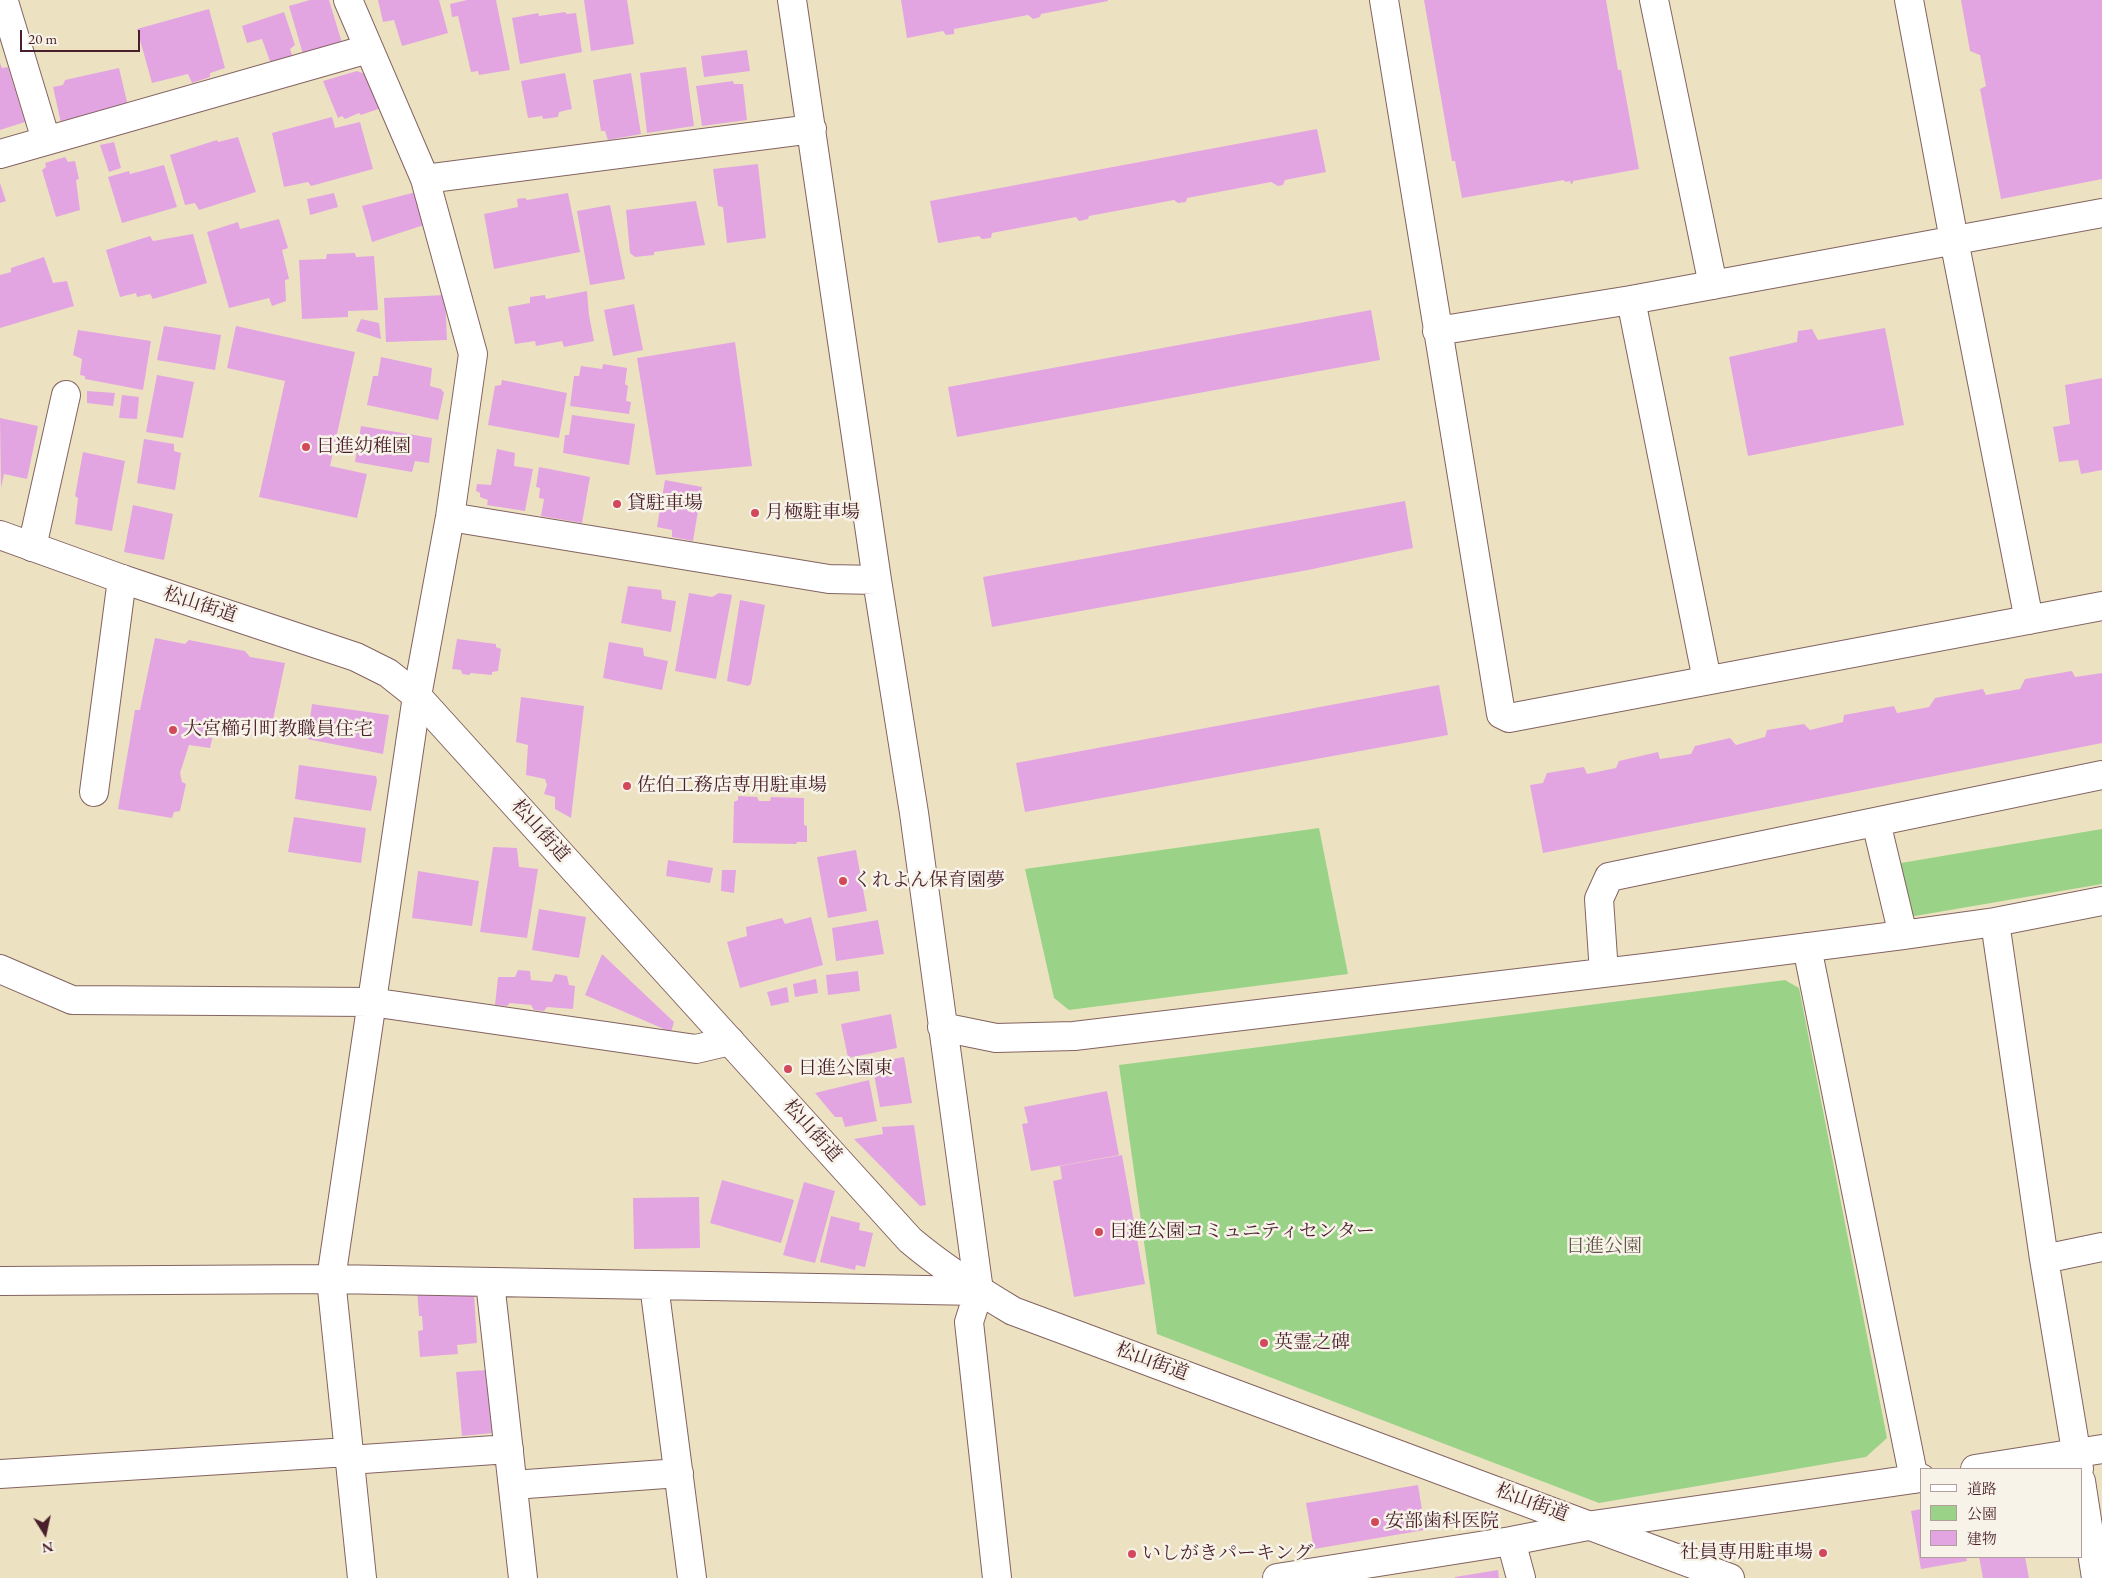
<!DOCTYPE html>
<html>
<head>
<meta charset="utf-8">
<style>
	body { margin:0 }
	#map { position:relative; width:2102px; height:1578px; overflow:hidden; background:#ece2c2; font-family:"EB Garamond","Noto Serif JP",serif }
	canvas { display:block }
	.legend { position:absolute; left:1920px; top:1468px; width:162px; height:90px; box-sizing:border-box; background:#f7f3e8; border:1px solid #b29e9c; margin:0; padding:6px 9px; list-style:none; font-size:15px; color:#4a1f2b }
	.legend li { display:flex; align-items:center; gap:10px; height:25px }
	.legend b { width:25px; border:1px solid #b29e9c }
	.north { position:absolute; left:20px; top:1508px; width:50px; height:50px; -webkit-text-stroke:4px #f7f3e8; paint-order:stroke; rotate:170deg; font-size:14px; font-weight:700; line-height:20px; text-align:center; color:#4a1f2b }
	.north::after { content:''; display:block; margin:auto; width:18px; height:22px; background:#4a1f2b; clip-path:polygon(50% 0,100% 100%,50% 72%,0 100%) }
	.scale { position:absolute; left:20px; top:30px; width:120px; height:22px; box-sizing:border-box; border:2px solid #4a1f2b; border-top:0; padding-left:6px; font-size:15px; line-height:18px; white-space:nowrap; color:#4a1f2b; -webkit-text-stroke:4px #f7f3e8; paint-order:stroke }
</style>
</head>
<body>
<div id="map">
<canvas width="2102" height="1578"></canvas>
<ul class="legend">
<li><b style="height:6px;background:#fff"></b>道路</li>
<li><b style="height:14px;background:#9ad387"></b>公園</li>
<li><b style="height:14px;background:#e3a5e2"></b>建物</li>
</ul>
<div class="north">N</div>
<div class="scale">20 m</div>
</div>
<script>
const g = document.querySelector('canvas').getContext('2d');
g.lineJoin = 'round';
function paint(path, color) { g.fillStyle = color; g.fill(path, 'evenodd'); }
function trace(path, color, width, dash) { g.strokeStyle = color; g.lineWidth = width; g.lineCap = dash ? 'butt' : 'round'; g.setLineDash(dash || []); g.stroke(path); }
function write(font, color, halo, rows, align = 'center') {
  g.font = font + ' "EB Garamond","Noto Serif JP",serif'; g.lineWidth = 5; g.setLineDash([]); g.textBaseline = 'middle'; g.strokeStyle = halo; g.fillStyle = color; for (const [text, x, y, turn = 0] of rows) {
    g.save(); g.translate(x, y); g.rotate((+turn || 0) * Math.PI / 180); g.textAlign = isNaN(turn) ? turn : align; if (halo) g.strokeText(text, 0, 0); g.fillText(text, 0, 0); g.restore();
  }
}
paint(new Path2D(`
	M1319,828L1348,974L1069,1010L1054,998L1025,869Z
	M2102,829V884L1909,917L1895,864Z
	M1785,980L1799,988L1887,1438L1866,1457L1599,1503L1157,1334L1119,1065Z`), '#9ad387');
paint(new Path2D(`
	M310,0H329L342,43L303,54L289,6Z
	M378,0H439L448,33L402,46L394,20L383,22Z
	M467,0H496L510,70L479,75L478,71L471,72L458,16L452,17L450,4Z
	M584,0H627L634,44L591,51Z
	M901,0H1108V1L1041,14L1040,17L1033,19L1028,15L954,29V34L946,35L943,31L907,38Z
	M1424,0H1606L1618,70H1621L1639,169L1573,181V183L1571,184L1570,181L1565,182L1564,180L1462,198L1455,161H1452Z
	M1961,0H2102V179L2001,199L1980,89L1986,86L1980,55L1970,51Z
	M209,9L225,68L210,73V77L192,83L188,74L152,83L137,29Z
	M284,12L295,45L290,49L293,58L271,64L262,39L247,43L242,26Z
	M565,12L567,14L576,13L582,52L520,64L512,18L538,13L539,16Z
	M747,50L750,71L704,77L701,56Z
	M0,63L2,68L8,67L25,122L0,130Z
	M686,67L694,126L647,133L640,73Z
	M119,68L128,106L61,123L53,87L63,85L65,80Z
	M357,71L365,74L381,108L361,115L359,113L345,119L342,116L338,118L323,81Z
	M565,73L572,109L559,112L558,117L543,119L542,116L528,118L521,81Z
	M631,73L641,134L608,140L605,131H601L593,80Z
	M733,81L734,84H743L747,120L702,126L696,86Z
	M332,117L335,128L360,122L373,169L311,186L308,182L284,187L272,133Z
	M1317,129L1326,172L1285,180L1283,185L1278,186L1271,182L1187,198L1186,202L1178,203L1174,200L1089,216L1088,219L1079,221L1076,217L992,233L991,238L982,239L979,236L938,243L930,201Z
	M238,137L256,192L199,210L195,203L185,205L170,155L217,140L218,142Z
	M114,142L121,168L109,172L100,145Z
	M65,157L68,162L75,161L79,179L76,180L80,210L56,217L42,170L46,167L45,163Z
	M758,164L766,238L727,243L723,207L718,206L713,169Z
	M164,165L177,207L122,223L108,177L129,171L130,174Z
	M0,183L6,201L0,203Z
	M416,192L424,225L372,242L362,206Z
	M334,193L338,207L310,215L307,199Z
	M568,193L580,252L494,269L484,214L518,207L517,199L525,198L527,200Z
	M696,201L705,245L654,252V255L635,257L630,253L626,210Z
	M610,205L625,279L590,285L577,211Z
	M279,219L288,248L282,250L289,279L285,280L286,301L272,306L269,298L229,308L207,232L238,222L240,229Z
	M193,234L207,283L153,299L150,294L137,297L136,293L120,297L106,250L150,236L153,241Z
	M355,253L356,257L374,256L378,310L348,311V317L302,319L299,260L326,259L327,254Z
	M44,257L53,283L67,281L74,306L0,328V275L11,272V268Z
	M587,291L589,315L594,341L564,347L562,341L536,346L535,341L515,344L508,307L530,303V297L545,295L546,299Z
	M445,295L447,340L386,342L384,298Z
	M634,304L643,350L613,356L604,310Z
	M1371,310L1380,360L957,437L948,387Z
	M361,319L379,323L381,339L356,331Z
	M164,326L221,335L215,370L157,360Z
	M236,326L355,352L330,466L367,474L357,518L259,497L285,381L227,368Z
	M1885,328L1904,425L1748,456L1729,357L1797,342L1798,331L1812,329L1818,340Z
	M78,330L151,341L143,390L85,379V376L80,375L82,359L73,355Z
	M735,342L752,466L656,475L637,358Z
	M381,357L432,368L430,386L441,389L444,393L438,420L367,405L373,376H378Z
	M603,364L627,368L625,384L628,386L626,401L631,402L629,414L570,406L574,376H579L581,366L602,369Z
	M157,375L194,382L183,438L146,432Z
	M2102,378V470L2081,474L2078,460L2059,462L2053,427L2070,424L2065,385Z
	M502,380L567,393L559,438L488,425L495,386L501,385Z
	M87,391L115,393L113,406L87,403Z
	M122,395L139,397L137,419L119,418Z
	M572,415L635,424L629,465L563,453L565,435H569Z
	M0,418L38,426L27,479L4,474L1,488Z
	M361,426L432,438L429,463L415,461L412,472L355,462Z
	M144,439L174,444V451L181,453L175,490L137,483Z
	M497,449L515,453L514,466L533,469L525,511L487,505L488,500L480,497V493L476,491L477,484L491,485Z
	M83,452L125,461L112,531L75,524L78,498L75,496Z
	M539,467L590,477L582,523L541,516L544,499L539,498L540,488L536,487Z
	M665,480L702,487L693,541L672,537V530L657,527Z
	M1405,501L1413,548L1308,570L992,627L983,577Z
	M133,505L173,514L164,560L124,552Z
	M628,586L661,590L662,599L676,601L671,632L621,623Z
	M689,593L712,597L719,593L732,595L716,679L675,671Z
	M740,600L765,605L751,684L748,686L727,681Z
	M155,638L185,644L189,640L245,651L250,657L285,663L270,734L221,725L215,726L210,748L189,745L180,773L182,782L186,784L180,811L174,812L172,818L118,809L135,710H140Z
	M457,639L496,644V647L501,649L498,671L492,672V675L471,673L469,675L462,674L461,670L452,669Z
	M609,642L643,648L644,656L668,661L662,690L603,678Z
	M2072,671L2075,677L2102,673V743L1543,853L1530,785L1543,783L1547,773L1584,767L1587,774L1616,768L1619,761L1658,752L1660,759L1691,754L1695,746L1730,738L1736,745L1765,737L1767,730L1804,724L1810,730L1843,722L1844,715L1894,706L1897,713L1929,707L1935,698L1983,689L1986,695L2020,689L2025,679Z
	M1439,685L1448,735L1025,812L1016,763Z
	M521,697L584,706L571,818L555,809V797L544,794L547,785L545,779L526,775L528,745L516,742Z
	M312,704L389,715L383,754L307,739Z
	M299,765L376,776L377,781L371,811L295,799Z
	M738,796L757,797L759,801H770L771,797L804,798V825L807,826V842H797L796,844L733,843L734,802L738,800Z
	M294,817L366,828L361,863L288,852Z
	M493,847L517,848L519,867L538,869L527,938L480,932Z
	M856,850L867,911L828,918L817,857Z
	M668,860L713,868L710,883L666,876Z
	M722,870H736L734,893L721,891Z
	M418,871L479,881L472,926L412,918Z
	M539,909L586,917L579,958L532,950Z
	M811,917L823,965L740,988L727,942L747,936L746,927L782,918L785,924Z
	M878,920L884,954L836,961L832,928Z
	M602,954L674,1022L671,1032L585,995Z
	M518,970L530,971L531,980L552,982L555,974L567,976L569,985L575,986L573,1009L547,1007L544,1011L534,1010L531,1005L510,1003L507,1006L495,1005L498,977H515Z
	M858,971L860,991L828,995L826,975Z
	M816,979L818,993L795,997L793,984Z
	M787,987L789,1002L771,1006L767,992Z
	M891,1014L897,1048L848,1058L841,1024Z
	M904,1057L912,1103L880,1107L872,1063Z
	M869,1080L877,1121L845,1127L842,1117H835L815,1093Z
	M1107,1091L1119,1155L1031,1171L1022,1124L1028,1123L1024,1107Z
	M914,1125L926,1205L920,1206L854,1139L883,1134L882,1127Z
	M1122,1155L1145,1284L1074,1297L1053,1181L1062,1179L1060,1166Z
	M722,1180L794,1200L781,1243L710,1223Z
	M804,1182L835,1191L815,1263L783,1255Z
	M699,1197L700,1248L634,1249L633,1198Z
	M831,1216L860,1223L859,1230L873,1233L865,1267L856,1265L855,1270L820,1262Z
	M455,1287V1295L474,1294L477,1343L457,1345L458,1354L420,1357L418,1331L423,1330L422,1316H419L417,1289Z
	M487,1370L492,1433L462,1436L456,1372Z
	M1418,1485L1423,1516L1440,1513L1442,1527L1314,1549L1306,1503Z
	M1921,1509V1557H1966L1967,1561L1921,1569L1911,1511Z
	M1979,1557H2025L2029,1578H1983Z
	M1498,1570L1499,1578H1455V1577Z`), '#e3a5e2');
const minor = new Path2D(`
	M348,0L425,179L473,354L450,517L417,696L331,1279L362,1578
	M792,0L877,580L914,813L979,1291L969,1322L997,1578
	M1384,0L1501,714L1509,718L2102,606
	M1654,0L1713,285
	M1909,0L1954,240L2029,620
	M5,5L46,140
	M0,154L368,49
	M425,179L812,129
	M1631,300L1707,680
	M1437,331L1631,300L2102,213
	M450,517L829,579L877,580
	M32,547L66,395
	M94,792L122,579
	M1876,822L1903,935
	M1995,922L2044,1259L2079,1469
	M1807,947L1914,1479
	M0,969L72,1000L371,1002L696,1049L730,1041
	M1604,973L1599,899L1609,877L2102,775
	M942,1027L996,1038L1074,1036L1653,967L1903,935L1995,922L2102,901
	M2044,1259L2102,1247
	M0,1281L331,1279L979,1291
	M490,1282L523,1578
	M654,1285L692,1578
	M349,1460L509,1449
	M1975,1469L2102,1449
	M0,1474L348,1452
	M2081,1481L2096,1578
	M513,1485L679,1473
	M1511,1541L1521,1578
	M1277,1578L1511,1541L1593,1525L1921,1478`);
const major = new Path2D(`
	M0,535L122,579L356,657L388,673L417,696L910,1240C942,1267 976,1289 1013,1311L1730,1578`);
trace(minor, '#836360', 30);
trace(major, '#836360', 30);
trace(minor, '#fff', 28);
trace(major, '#fff', 28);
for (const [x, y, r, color] of [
	[306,447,5,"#d1495b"],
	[617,504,5,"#d1495b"],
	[755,513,5,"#d1495b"],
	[173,730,5,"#d1495b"],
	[627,786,5,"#d1495b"],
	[843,881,5,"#d1495b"],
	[788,1069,5,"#d1495b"],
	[1099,1232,5,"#d1495b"],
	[1264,1343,5,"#d1495b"],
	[1375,1522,5,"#d1495b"],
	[1823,1553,5,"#d1495b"],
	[1132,1554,5,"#d1495b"]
]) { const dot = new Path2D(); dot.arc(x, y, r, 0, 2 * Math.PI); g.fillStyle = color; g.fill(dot); trace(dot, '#f7f3e8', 2); }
write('19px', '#4a1f2b', '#f7f3e8', [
	["日進幼稚園",316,447],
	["貸駐車場",627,504],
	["月極駐車場",765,513],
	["大宮櫛引町教職員住宅",183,730],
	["佐伯工務店専用駐車場",637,786],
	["くれよん保育園夢",853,881],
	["日進公園東",798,1069],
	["日進公園コミュニティセンター",1109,1232],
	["英霊之碑",1274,1343],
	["安部歯科医院",1385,1522],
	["社員専用駐車場",1813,1553,"right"],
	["いしがきパーキング",1142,1554]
], 'left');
write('19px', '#4a1f2b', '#f7f3e8', [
	["松山街道",200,605,18],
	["松山街道",540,831,48],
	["松山街道",812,1131,48],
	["松山街道",1152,1362,20],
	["松山街道",1532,1503,20]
]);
write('19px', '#625547', '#f7f3e8', [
	["日進公園",1604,1247]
]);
</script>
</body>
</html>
